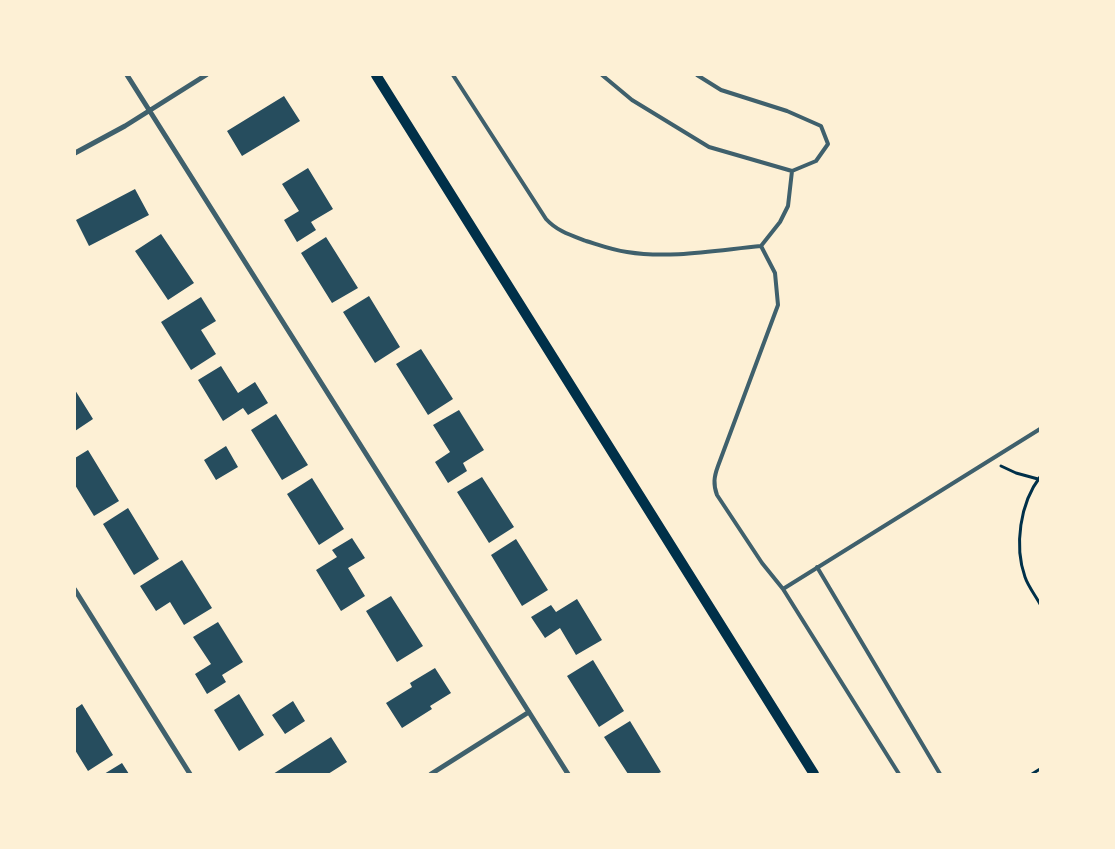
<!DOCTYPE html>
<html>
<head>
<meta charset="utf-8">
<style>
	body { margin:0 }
	#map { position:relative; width:1115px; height:849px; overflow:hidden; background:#fdf0d5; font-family:"Zilla Slab",serif }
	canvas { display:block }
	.frame { position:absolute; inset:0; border:76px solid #fdf0d5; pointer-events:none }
</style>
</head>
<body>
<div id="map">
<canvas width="1115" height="849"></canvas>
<div class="frame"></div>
</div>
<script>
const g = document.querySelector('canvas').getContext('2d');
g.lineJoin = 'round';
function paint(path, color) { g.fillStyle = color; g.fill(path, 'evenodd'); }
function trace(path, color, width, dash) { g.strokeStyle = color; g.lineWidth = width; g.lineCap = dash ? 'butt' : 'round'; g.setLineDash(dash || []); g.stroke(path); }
paint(new Path2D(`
	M284,96L300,121L242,156L227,131Z
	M308,168L333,209L311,222L316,230L297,242L284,220L299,211L282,184Z
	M135,189L149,215L89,246L76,220Z
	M161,234L194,283L168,300L135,251Z
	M326,237L358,288L332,303L301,253Z
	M369,296L400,347L375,363L343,312Z
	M201,297L216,321L201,330L216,354L191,370L161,322Z
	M421,349L453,399L428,415L396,364Z
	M221,366L238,393L255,382L268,403L248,415L243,408L223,421L198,380Z
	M75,390L93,419L75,431Z
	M459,410L484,450L463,463L467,471L448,483L435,462L450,452L433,425Z
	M276,414L308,465L282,480L251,430Z
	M226,446L238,467L216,480L204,460Z
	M88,450L119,501L94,516L75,485V458Z
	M482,477L514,527L489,543L457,492Z
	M312,478L344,529L319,545L287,494Z
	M128,508L159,559L134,575L103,524Z
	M352,538L365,558L348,568L365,596L341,611L316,570L337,557L332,550Z
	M516,539L548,590L522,606L491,555Z
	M182,560L212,608L184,625L170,602L156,611L140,586Z
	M391,596L423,646L397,662L366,611Z
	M577,599L602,640L576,655L560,628L545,638L531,617L551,605L556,612Z
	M218,622L243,662L222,675L226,682L207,694L195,674L211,664L193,637Z
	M593,660L624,711L599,727L567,676Z
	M435,668L451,693L430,706L432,709L402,728L386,703L412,687L410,683Z
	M239,694L264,735L239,751L214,710Z
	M293,701L305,721L285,734L272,715Z
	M82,704L113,755L88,771L75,750V709Z
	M630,721L661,772L657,774H628L604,737Z
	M331,737L347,762L328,774H273Z
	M122,763L129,774H104Z`), '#264d5e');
trace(new Path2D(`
	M1001,466L1016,473L1038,479
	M1040,477C1020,503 1014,546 1025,577C1028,586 1035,595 1040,604
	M1032,774L1040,769`), '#003049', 3);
trace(new Path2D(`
	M453,75L546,219C557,231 570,235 586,241C599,245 612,250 627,252C670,259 718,250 761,246L780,222L788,206L792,171
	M602,75L632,100L709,147L792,171L816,161L828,144L821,126L787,111L721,90L697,75
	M761,246L775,273L778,305L718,466C714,477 713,484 717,495L762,563L783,589L899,774
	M817,567L940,774
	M783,589L1040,429`), '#3f606c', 4);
trace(new Path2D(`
	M127,75L568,774
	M75,153L125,126L206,75
	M75,590L190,774
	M431,774L529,712`), '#3f606c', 5);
trace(new Path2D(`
	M376,75L814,774`), '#003049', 10);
</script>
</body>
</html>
